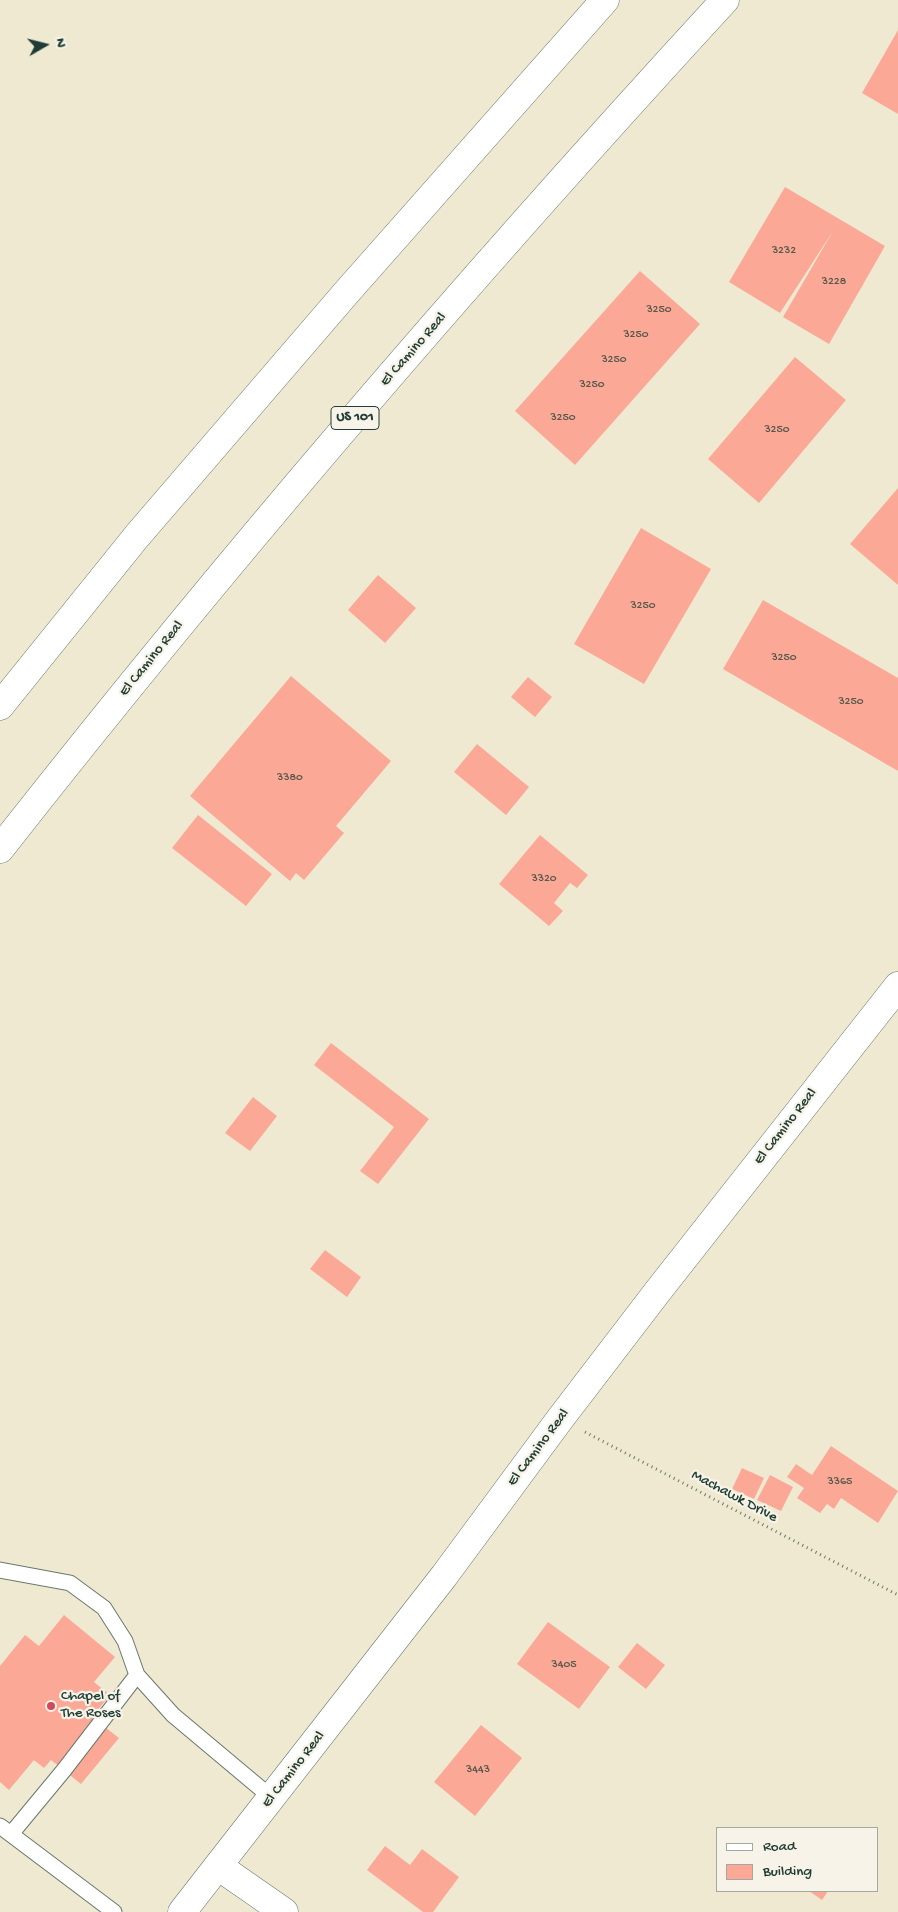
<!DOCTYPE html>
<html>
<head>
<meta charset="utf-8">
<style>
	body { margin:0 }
	#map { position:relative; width:898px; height:1912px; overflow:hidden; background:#efe9d1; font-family:"Gochi Hand",sans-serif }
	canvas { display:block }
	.legend { position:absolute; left:716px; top:1827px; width:162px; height:65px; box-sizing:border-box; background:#f7f3e8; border:1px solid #a1aaa0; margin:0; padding:6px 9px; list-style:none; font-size:15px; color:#1f3d34 }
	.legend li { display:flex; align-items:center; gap:10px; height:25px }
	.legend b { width:25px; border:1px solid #a1aaa0 }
	.north { position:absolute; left:20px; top:20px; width:50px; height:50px; -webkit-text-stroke:4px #f7f3e8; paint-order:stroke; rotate:82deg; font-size:14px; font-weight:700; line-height:20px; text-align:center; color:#1f3d34 }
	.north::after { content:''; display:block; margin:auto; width:18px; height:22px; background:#1f3d34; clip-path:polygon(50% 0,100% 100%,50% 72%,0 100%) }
</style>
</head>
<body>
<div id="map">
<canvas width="898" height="1912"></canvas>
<ul class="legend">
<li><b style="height:6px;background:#fff"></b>Road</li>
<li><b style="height:14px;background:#fba996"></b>Building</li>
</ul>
<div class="north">N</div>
</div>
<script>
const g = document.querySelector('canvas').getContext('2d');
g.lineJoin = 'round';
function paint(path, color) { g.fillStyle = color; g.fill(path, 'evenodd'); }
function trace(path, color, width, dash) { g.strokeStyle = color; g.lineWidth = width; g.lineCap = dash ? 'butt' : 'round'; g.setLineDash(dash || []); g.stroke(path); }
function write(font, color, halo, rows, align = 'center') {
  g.font = font + ' "Gochi Hand",sans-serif'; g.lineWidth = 4.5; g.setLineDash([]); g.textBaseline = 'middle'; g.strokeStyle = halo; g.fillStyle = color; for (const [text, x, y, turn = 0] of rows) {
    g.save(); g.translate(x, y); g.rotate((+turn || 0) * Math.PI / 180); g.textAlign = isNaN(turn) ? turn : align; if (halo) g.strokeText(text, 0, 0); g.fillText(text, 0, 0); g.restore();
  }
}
paint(new Path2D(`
	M898,30V114L862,93Z
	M785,187L885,246L829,344L783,317L833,231L780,313L729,282Z
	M640,271L700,324L575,465L515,411Z
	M795,357L846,400L759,503L708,459Z
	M898,488V585L850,544Z
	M641,528L711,569L644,684L574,644Z
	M378,575L416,608L385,643L348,610Z
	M763,600L898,678V771L723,669Z
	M291,676L391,761L336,826L344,833L304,880L296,873L290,881L190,796Z
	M528,677L552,697L535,717L511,697Z
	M477,744L529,787L506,815L454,772Z
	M198,815L272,874L246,906L172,848Z
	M540,835L588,875L577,888L570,883L554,903L563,911L549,926L499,884Z
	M331,1043L429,1119L378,1184L360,1171L394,1127L314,1065Z
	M253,1097L277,1116L250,1151L225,1133Z
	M325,1250L361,1277L347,1297L310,1269Z
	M831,1446L898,1491L878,1523L841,1498L834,1509L827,1504L820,1513L797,1498L804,1488L787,1477L796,1464L812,1475Z
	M742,1468L764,1478L754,1499L732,1489Z
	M770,1475L793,1487L781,1511L757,1500Z
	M64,1615L115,1657L94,1682L110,1695L92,1717L119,1738L81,1784L51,1760L44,1768L34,1760L9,1790L0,1782V1666L25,1635L39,1646Z
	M548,1622L610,1667L579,1709L517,1664Z
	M637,1643L665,1665L646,1689L618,1667Z
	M481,1725L522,1758L475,1816L434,1782Z
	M385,1846L410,1865L422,1849L459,1877L433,1912H423L367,1870Z
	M809,1891H828L822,1900Z`), '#fba996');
const lane = new Path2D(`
	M0,1570L70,1583L104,1608L125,1641L137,1675L173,1715L272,1798
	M0,1826L114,1912
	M11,1834L64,1770L137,1675`);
const street = new Path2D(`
	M218,1866L284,1912`);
const secondary = new Path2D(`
	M182,1912L444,1576L560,1419L658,1291L898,986`);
const highway = new Path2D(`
	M0,706L137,536L346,293L605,0
	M0,849C230,556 473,274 725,0`);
trace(lane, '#68796b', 17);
trace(street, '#68796b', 29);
trace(secondary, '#68796b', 29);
trace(highway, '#68796b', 29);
trace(new Path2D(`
	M585,1432L898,1595`), '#68796b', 3, [1, 4]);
trace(lane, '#fff', 15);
trace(street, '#fff', 28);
trace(secondary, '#fff', 28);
trace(highway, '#fff', 28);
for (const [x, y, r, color] of [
	[51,1706,5,"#d1495b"]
]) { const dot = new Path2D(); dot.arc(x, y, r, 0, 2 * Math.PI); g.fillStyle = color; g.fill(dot); trace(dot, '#f7f3e8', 2); }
write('12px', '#56584c', null, [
	["3232",784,251],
	["3228",834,282],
	["3250",659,310],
	["3250",636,335],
	["3250",614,360],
	["3250",592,385],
	["3250",563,418],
	["3250",777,430],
	["3250",643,606],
	["3250",784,658],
	["3250",851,702],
	["3380",290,778],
	["3320",544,879],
	["3365",840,1482],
	["3405",564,1665],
	["3443",478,1770]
]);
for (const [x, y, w] of [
	[355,418,48]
]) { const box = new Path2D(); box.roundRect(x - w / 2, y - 11.5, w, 23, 4); g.fillStyle = '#f7f3e8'; g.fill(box); trace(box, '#1f3d34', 1); }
write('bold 14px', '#1f3d34', null, [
	["US 101",355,418]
]);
write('15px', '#1f3d34', '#f7f3e8', [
	["El Camino Real",414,350,-49],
	["El Camino Real",152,659,-51],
	["El Camino Real",786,1127,-52],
	["El Camino Real",539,1448,-53],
	["Machawk Drive",734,1497,28],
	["El Camino Real",294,1770,-52]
]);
write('15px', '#1f3d34', '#f7f3e8', [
	["Chapel of",61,1697],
	["The Roses",61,1714]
], 'left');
</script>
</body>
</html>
